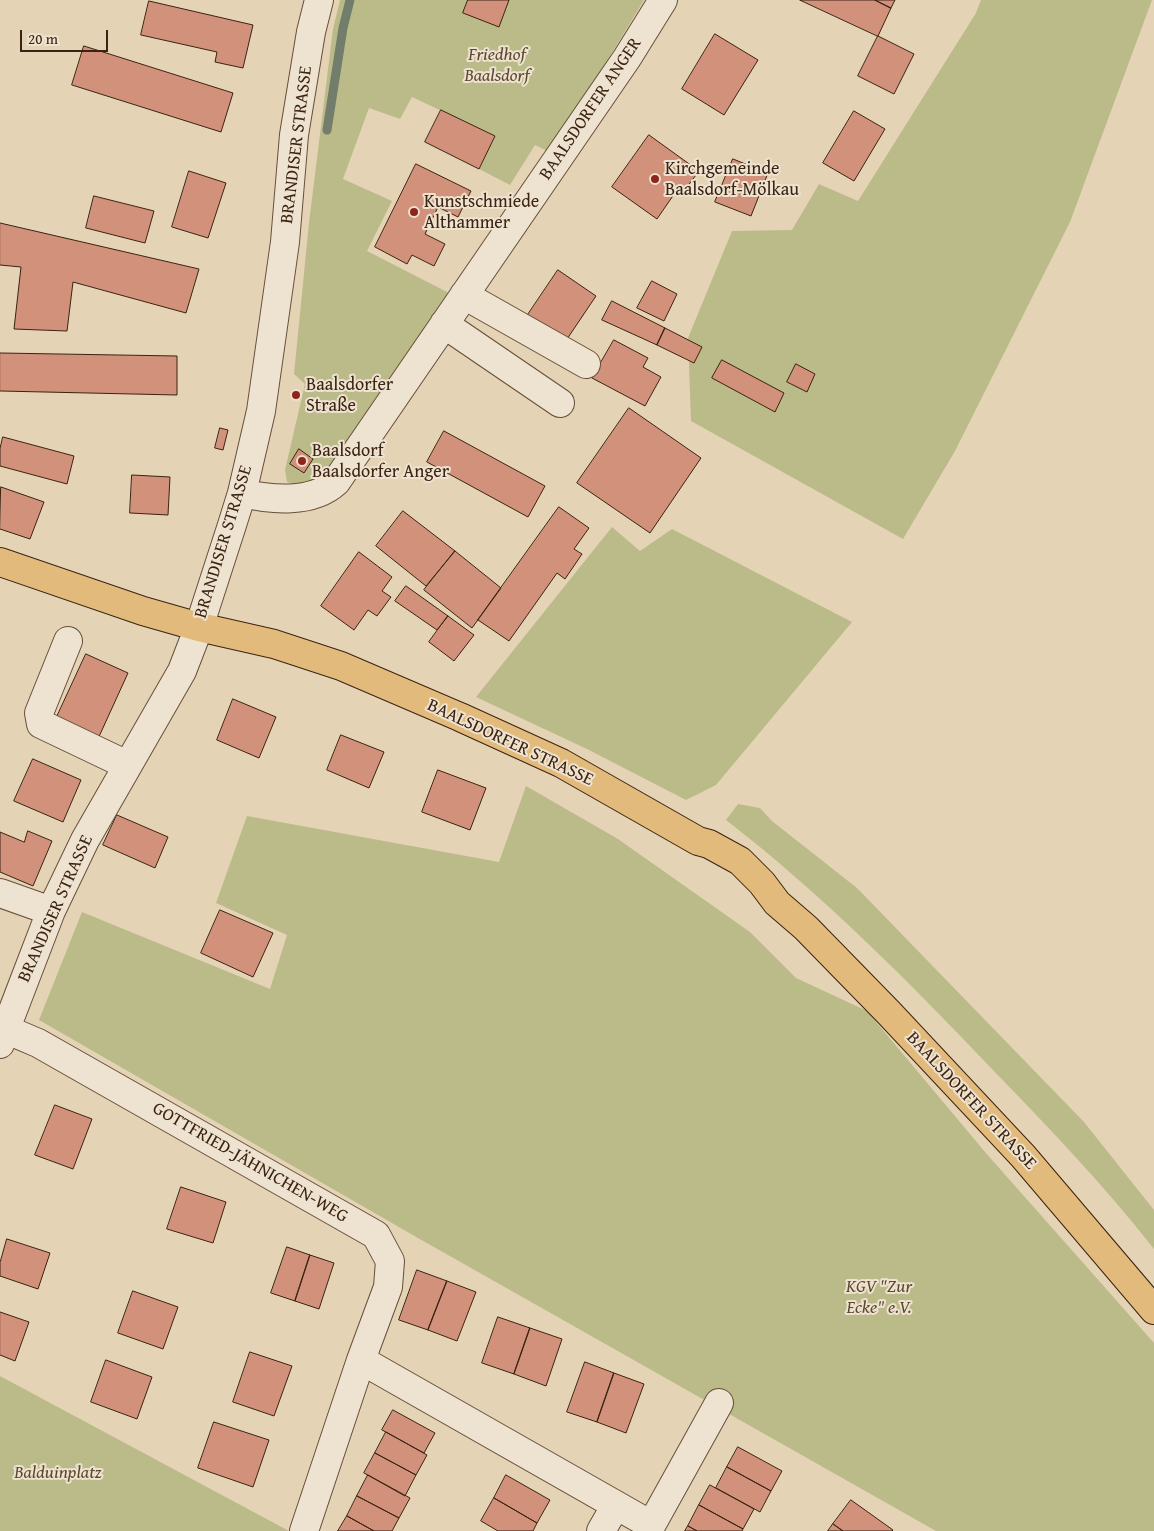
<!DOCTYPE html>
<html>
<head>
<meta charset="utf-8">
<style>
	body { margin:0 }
	#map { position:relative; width:1154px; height:1531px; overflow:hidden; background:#e5d3b6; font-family:"Gentium Book Plus",serif }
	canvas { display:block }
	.scale { position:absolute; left:20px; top:30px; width:88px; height:22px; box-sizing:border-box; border:2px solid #3b2311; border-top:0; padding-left:6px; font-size:15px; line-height:18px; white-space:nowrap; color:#3b2311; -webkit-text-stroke:4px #eee2d0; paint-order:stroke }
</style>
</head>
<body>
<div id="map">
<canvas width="1154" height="1531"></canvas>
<div class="scale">20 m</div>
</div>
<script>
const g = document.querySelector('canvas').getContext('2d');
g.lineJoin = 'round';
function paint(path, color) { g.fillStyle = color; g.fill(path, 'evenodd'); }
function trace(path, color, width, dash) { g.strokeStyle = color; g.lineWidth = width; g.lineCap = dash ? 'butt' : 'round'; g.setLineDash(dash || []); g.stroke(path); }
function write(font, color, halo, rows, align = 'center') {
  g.font = font + ' "Gentium Book Plus",serif'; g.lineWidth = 4; g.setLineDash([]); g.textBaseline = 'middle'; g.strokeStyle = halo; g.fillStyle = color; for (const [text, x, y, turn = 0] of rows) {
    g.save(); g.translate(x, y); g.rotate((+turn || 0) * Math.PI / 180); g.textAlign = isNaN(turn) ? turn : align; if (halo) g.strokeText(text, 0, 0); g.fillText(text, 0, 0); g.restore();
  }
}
paint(new Path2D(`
	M340,0H644L551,153L535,145L510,185L479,169L495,136L412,97L400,119L369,108L343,179L392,201L367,251L449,293L325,476L307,488L287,482L285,470L305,384L294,374L309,223L333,29Z
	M981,0H1152L1070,222L955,451L903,539L691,421L688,338L732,231L792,230L819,184L858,201L976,13Z
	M612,527L640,551L672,529L852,622L716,785L686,800L587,749L476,697Z
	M526,786L618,839L750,932L796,978L867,1011L985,1152L1154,1343V1531H936L418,1238L39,1020L82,912L270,989L287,935L216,903L247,816L499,862Z
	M738,804L760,808L772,821L857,888L1084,1122L1154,1210V1249C1104,1185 1048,1127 992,1069C908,981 823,895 726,820Z
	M0,1376L289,1531H0Z`), '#bbba89');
trace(new Path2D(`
	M327,130L343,28L350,0`), '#727d6c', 9);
const building = new Path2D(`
	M468,0H509L499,27L463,13Z
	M800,0H875L891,8L878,36Z
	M875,0H895L891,8Z
	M149,1L253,25L243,68L215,62L217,52L141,35Z
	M715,34L758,60L724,115L682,89Z
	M878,36L914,54L894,94L858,76Z
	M84,46L233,93L221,132L72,85Z
	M441,110L495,136L479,169L425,142Z
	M854,111L885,129L854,181L823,163Z
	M649,135L699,171L684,191L679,187L657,219L612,187Z
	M733,159L768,173L751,216L715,202Z
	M416,164L471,191L458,217L438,207L425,234L445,244L434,266L412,255L407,264L375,247Z
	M189,171L226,183L208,238L172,227Z
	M94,196L154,211L145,243L86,228Z
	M0,223L199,269L186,313L73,282L67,331L14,329L21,267L0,265Z
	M558,270L596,296L563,345L525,319Z
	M652,281L677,294L664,321L637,308Z
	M612,301L665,328L657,345L602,320Z
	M665,328L702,347L694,363L657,345Z
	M614,340L648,358L643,367L661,377L645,406L592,378Z
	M0,353L177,356V395L0,391Z
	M722,360L784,393L775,412L712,378Z
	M796,364L815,374L807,392L787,382Z
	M629,408L701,458L650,533L577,483Z
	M220,428L228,430L223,450L215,448Z
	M444,431L545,486L528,517L427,462Z
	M3,437L74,456L67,484L0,466V449Z
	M299,449L313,459L304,473L290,464Z
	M132,475L170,477L168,515L130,513Z
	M1,487L44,502L30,539L0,529Z
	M559,507L589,528L574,549L582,554L565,579L557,573L509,641L478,620Z
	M403,511L455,551L426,586L376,546Z
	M455,551L501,588L472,628L424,590Z
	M359,552L392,577L382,591L391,597L377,616L368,610L354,630L321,606Z
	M406,586L448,616L437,630L395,601Z
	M448,616L474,635L454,661L429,642Z
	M86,654L128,673L97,741L55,721Z
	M233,699L276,717L259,758L217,740Z
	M341,735L384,752L369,788L327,770Z
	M33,759L81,780L63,822L14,801Z
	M438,770L486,788L470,830L422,812Z
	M117,815L168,837L155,868L103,845Z
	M28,831L52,841L33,886L0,872V832L24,842Z
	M220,910L273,933L253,977L201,953Z
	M55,1105L92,1119L73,1169L35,1155Z
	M181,1187L226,1202L213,1243L167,1229Z
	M7,1239L50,1253L38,1289L0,1276V1263Z
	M287,1247L310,1255L295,1301L271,1293Z
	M310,1255L334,1263L319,1309L295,1301Z
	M417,1270L447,1281L428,1330L399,1320Z
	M447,1281L476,1292L457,1341L428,1330Z
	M133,1291L178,1307L163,1349L118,1333Z
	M0,1312L29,1322L15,1361L0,1355Z
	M498,1317L530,1328L514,1374L482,1363Z
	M530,1328L562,1339L546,1386L514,1374Z
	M250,1352L292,1366L274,1416L233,1402Z
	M106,1360L152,1377L137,1419L91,1402Z
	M585,1362L614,1373L597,1422L567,1412Z
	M614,1373L644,1384L626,1433L597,1422Z
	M393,1410L435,1433L424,1453L382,1430Z
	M214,1422L269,1440L253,1487L198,1468Z
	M386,1432L427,1455L416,1475L375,1453Z
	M738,1447L782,1471L771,1491L727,1467Z
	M375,1453L416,1475L405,1496L364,1473Z
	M727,1467L771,1491L760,1512L716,1488Z
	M368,1475L410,1498L399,1518L357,1496Z
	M506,1475L550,1500L537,1523L494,1498Z
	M710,1485L754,1509L743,1529L699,1505Z
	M357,1496L399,1518L392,1531H374L347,1516Z
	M494,1498L537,1523L533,1531H498L481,1521Z
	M851,1500L893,1530L892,1531H843L833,1524Z
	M699,1505L743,1529L742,1531H697L688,1526Z
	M347,1516L374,1531H338Z
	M833,1524L843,1531H828Z
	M688,1526L697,1531H685Z`);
paint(building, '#d1917a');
trace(building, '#3b2311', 1);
const minor = new Path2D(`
	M464,295L586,364
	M444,324L560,403
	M242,493C271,500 312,504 336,482L627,58L663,0
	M68,641L39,713L41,724L127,765
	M0,893L51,911
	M5,1029L38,1043L376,1235L390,1261L388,1287L361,1360L304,1531
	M0,1044L51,911L85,840L182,671L199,627L232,525L242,493L261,411L285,242L294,135L311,32L319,0
	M361,1360L651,1525
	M601,1531L616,1505
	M648,1531L719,1403`);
const major = new Path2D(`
	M0,562L143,611L199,627L274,644L341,666L460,717L561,763L698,841L709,844L740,861L762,883L777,903L806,928L889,1013L1023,1156L1154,1310`);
trace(minor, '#664f3a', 30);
trace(major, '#3b2311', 30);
trace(minor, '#eee2d0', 28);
trace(major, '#e2ba7b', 28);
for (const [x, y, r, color] of [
	[655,179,5,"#8f2418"],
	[414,212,5,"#8f2418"],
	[296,395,5,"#8f2418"],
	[302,461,5,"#8f2418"]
]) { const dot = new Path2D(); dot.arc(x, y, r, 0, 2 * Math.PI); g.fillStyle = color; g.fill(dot); trace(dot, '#eee2d0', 2); }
write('italic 18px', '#5b492f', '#eee2d0', [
	["Friedhof",497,55],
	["Baalsdorf",497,76],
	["KGV \"Zur",879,1287],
	["Ecke\" e.V.",879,1308],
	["Balduinplatz",58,1473]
]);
write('18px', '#3b2311', '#eee2d0', [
	["BAALSDORFER ANGER",591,109,-56],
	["BRANDISER STRASSE",297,145,-83],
	["BRANDISER STRASSE",224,542,-73],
	["BAALSDORFER STRASSE",510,743,25],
	["BRANDISER STRASSE",56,909,-66],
	["BAALSDORFER STRASSE",971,1101,47],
	["GOTTFRIED-JÄHNICHEN-WEG",250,1163,30]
]);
write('18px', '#3b2311', '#eee2d0', [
	["Kirchgemeinde",665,169],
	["Baalsdorf-Mölkau",665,190],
	["Kunstschmiede",424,202],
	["Althammer",424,223],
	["Baalsdorfer",306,385],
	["Straße",306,406],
	["Baalsdorf",312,451],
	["Baalsdorfer Anger",312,472]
], 'left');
</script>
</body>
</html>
